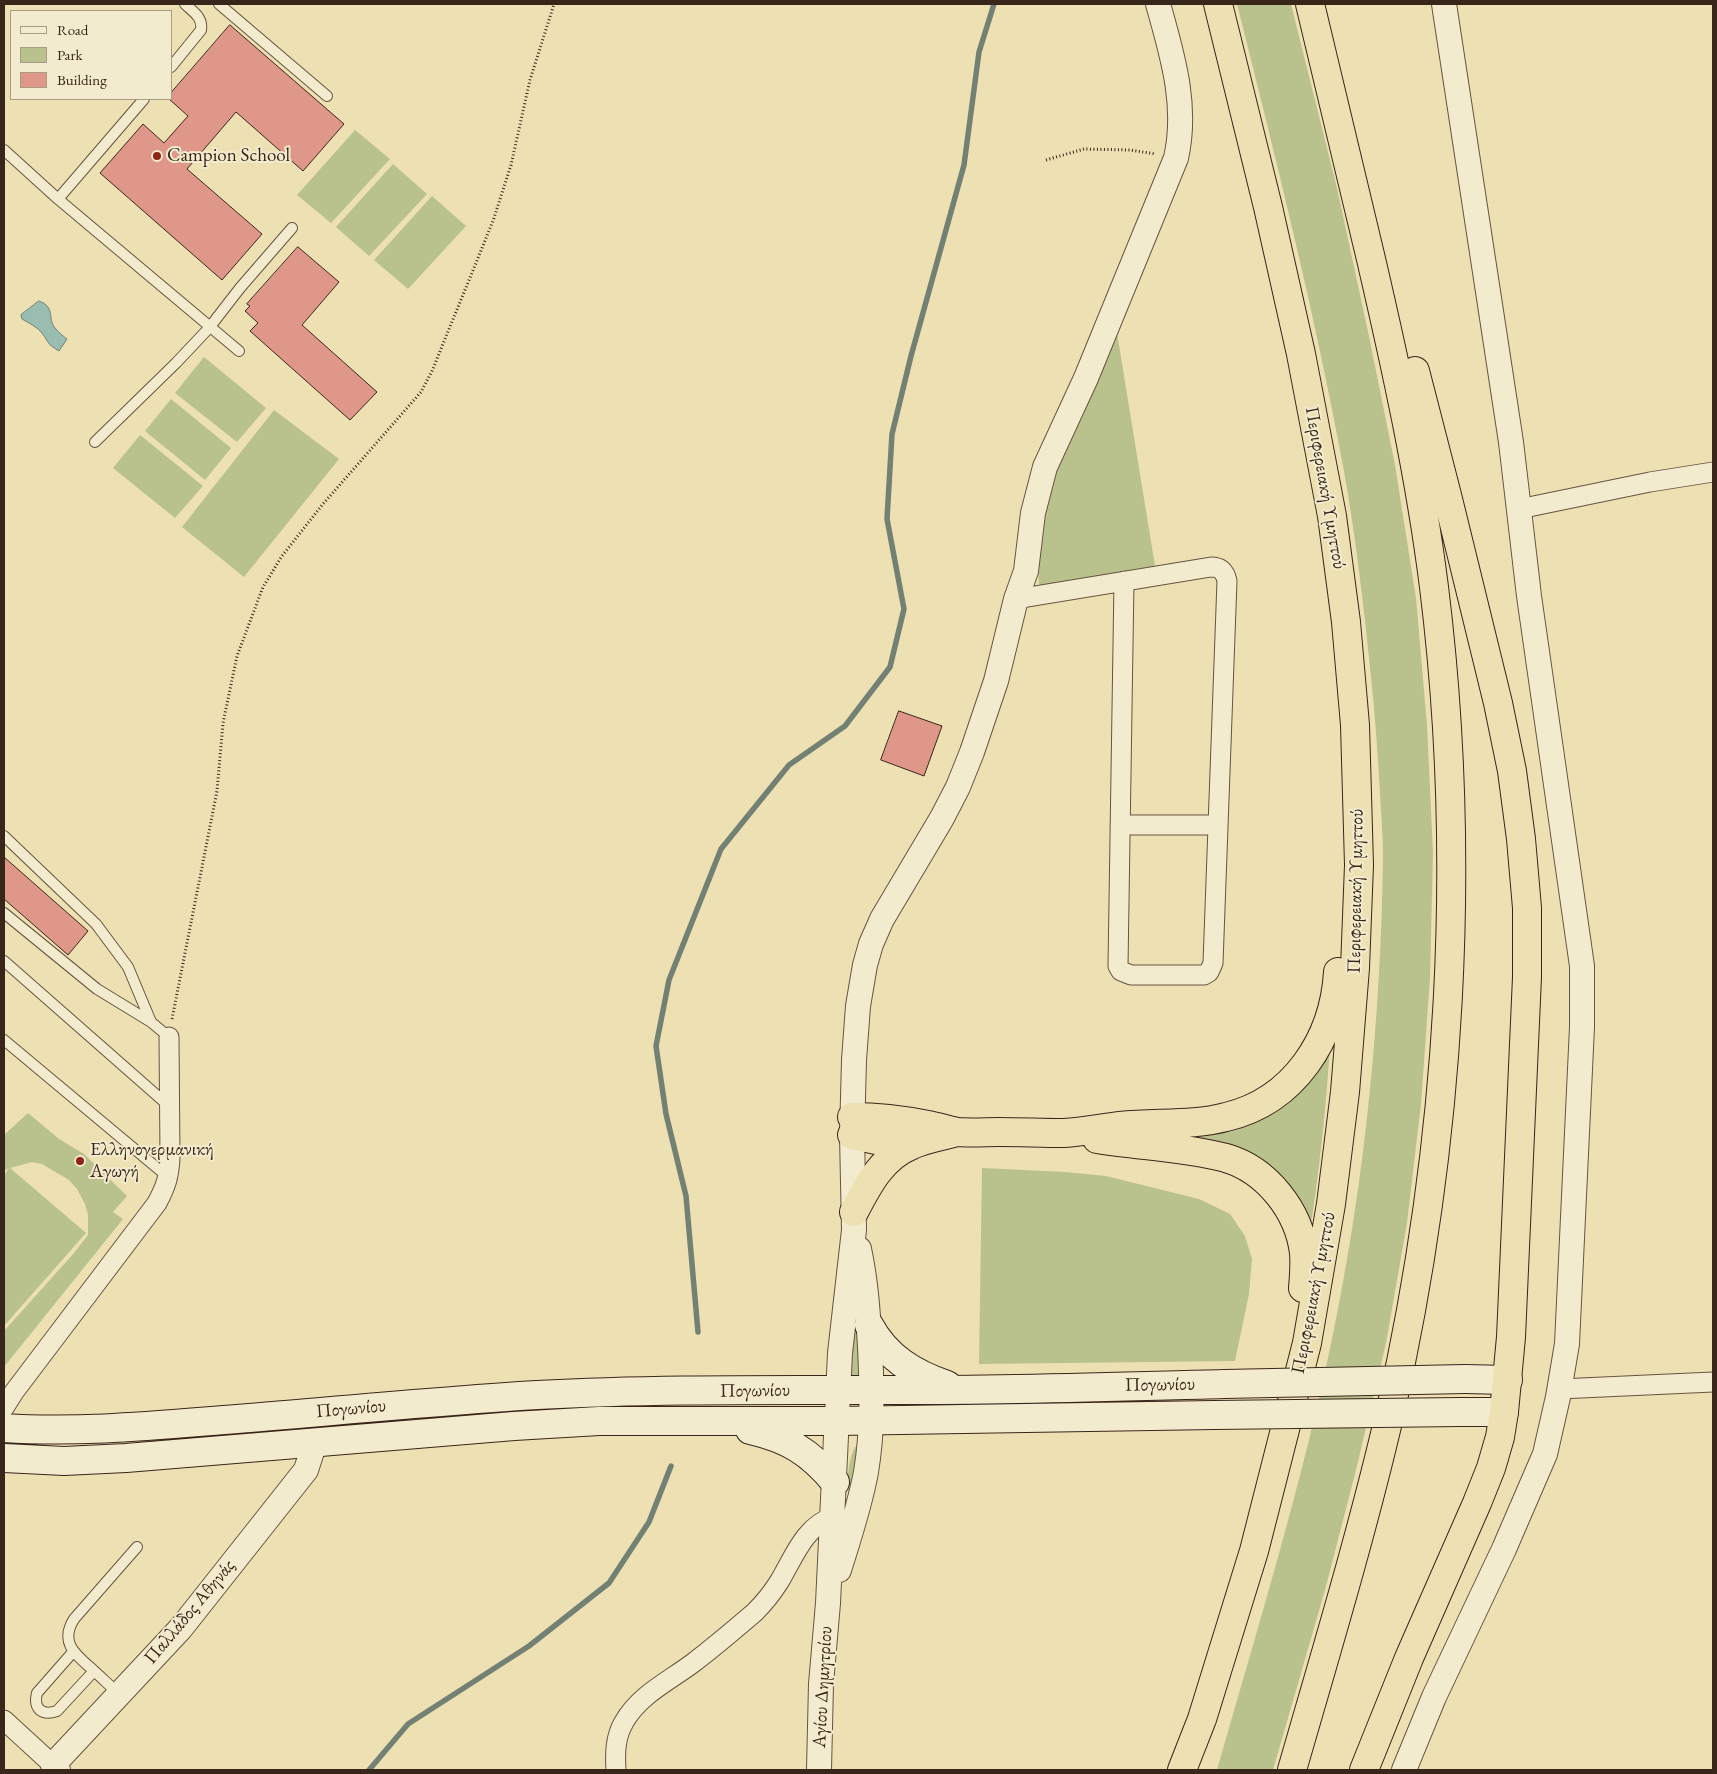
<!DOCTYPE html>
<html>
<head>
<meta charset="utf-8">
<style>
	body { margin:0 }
	#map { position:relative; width:1717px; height:1774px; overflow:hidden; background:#ede0b3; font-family:"EB Garamond",serif }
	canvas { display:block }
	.frame { position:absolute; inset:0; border:5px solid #39261b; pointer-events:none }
	.legend { position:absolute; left:10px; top:10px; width:162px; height:90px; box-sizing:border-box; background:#f3ebce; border:1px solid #a99c86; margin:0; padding:6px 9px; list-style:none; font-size:15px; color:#39261b }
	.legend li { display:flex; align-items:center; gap:10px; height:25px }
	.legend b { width:25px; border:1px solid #a99c86 }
</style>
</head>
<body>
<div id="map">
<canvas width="1717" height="1774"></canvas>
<div class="frame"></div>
<ul class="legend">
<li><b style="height:6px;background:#f3ebce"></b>Road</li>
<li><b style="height:14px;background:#b9c28c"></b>Park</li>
<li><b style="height:14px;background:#df978a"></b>Building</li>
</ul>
</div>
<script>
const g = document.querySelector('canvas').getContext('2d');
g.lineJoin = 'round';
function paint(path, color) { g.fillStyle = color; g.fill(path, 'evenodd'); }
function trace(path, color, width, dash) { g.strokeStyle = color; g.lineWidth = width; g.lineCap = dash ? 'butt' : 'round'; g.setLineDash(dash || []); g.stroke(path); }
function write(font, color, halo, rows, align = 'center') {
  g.font = font + ' "EB Garamond",serif'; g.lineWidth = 4; g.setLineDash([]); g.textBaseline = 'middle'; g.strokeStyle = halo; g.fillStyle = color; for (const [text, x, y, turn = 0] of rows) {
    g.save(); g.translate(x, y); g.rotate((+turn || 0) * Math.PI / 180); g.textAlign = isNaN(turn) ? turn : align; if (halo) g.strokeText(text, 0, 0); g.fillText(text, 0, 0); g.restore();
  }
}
paint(new Path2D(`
	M1237,4H1291L1337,188L1370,341L1395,465L1416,598L1427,725L1433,853L1430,978L1421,1104L1407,1223L1386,1343L1356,1470L1325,1590L1273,1770H1217C1258,1626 1303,1481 1333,1334C1365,1179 1381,1016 1383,857C1383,836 1381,815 1380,794C1378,755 1375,716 1371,677C1364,608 1356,539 1344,471C1315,314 1276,159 1237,4Z
	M355,130L390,159L331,223L297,195Z
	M393,164L427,194L369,256L336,227Z
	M432,196L466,226L408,289L374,260Z
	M1117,333L1156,572L1045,589L1039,584L1038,567L1043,500Z
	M204,357L266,408L237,442L175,393Z
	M171,399L231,448L205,480L145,431Z
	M274,410L339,459L244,577L182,527Z
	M140,435L203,486L175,518L113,468Z
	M1330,1045C1326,1110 1319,1173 1309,1237L1296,1205L1175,1139L1189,1134Z
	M28,1113L59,1139L84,1154L127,1196L113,1212L123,1219L4,1367V1331L74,1253L88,1235V1215L85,1204L77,1189L69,1180L42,1164L32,1162L10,1168L86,1233L4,1326V1175L9,1168L4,1171V1135Z
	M982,1168L1065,1172L1106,1176L1199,1199L1230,1214L1245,1236L1252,1259L1249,1294L1235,1361L979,1364Z
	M856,1314L860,1373L857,1382H853L849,1364Z
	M855,1447H859L849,1511C848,1489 845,1467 855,1447Z`), '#b9c28c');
const water = new Path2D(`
	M39,301C56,307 47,318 55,328C58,332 63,336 67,339L59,351C46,343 50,344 42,333C37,327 29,323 22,319L21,315Z`);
paint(water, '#99bdb1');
trace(water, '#738175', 1);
trace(new Path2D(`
	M698,1332L686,1196L666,1114L656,1046L669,980L721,849L789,765L845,726L890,667L904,609L887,519L892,434L911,356L964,165L979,52L994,4
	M369,1770L408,1724L529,1646L609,1583L649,1522L671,1466`), '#738175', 5.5);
const building = new Path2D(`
	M230,25L344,124L303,171L236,112L187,169L262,234L222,280L100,173L143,124L164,143L188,116L169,99H171V93Z
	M298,247L339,282L302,325L377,392L350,420L250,331L258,323L245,311L250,306L247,304Z
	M899,711L942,726L924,776L881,760Z
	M4,857L88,931L68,955L4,899Z`);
paint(building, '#df978a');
trace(building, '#39261b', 1);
const service = new Path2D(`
	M219,4L327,96
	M171,67L201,30C203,17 193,12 185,4
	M4,150L58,199L239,351
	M58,199L144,99
	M95,442L176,363L209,328L240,288L292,228
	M4,836L96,924L128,967L151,1022
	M4,913L97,989L151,1022L169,1037
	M4,961L169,1106
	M4,1040L168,1177
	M73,1652L37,1693C33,1709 42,1716 57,1711L94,1671
	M119,1694C110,1686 102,1678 93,1670C76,1655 59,1643 74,1619L137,1547`);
const minor = new Path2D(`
	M1519,509L1650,482L1713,472
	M1016,599L1211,567C1221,567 1225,572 1227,581L1213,963L1209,972L1204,975H1131L1121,971L1118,966L1124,581
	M1120,825H1218
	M1559,1389L1713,1382
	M4,1408L14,1392L157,1203C166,1186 169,1177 170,1158L169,1037
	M4,1720L53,1765
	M616,1770C615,1754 615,1737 624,1722C639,1695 669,1681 693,1663C714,1647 734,1630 755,1612C764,1603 772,1593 779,1582C793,1559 805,1525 833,1517`);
const tertiary = new Path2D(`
	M839,1570C849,1538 860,1505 866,1472C873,1430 872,1389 870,1347C868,1314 866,1281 859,1249
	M58,1770L53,1765L181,1628L306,1470L315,1442
	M819,1770L821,1684L828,1603L840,1353L854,1230L852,1135L854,1060L858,1006L865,965L871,944L882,919L942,818L958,787L972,752L996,681L1016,599L1026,571L1033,513L1045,467L1086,378L1176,158C1188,105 1172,54 1158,4
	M1404,1770L1434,1697L1504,1549L1545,1454L1558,1397L1567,1344L1582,1027V966L1529,596L1511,442L1444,4`);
const secondary = new Path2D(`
	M869,1325C886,1357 914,1374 947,1385
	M1465,1379L1508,1380
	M1460,1412H1504
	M4,1428C82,1433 159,1425 237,1419C337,1411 437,1401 537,1395C649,1389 762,1390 874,1390C991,1391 1108,1387 1224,1384
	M750,1430C788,1439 809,1451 835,1482
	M4,1458L64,1461L126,1458L514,1426L599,1421H838L1214,1415`);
const motorway = new Path2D(`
	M852,1117C878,1117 903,1120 928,1125C938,1127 948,1130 957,1132C971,1133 986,1132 999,1132C1021,1132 1042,1133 1064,1133C1083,1132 1102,1128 1120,1126C1156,1122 1192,1126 1226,1117C1294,1101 1334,1039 1338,972
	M852,1135L891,1143L916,1142
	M1097,1139C1140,1146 1184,1147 1226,1158C1267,1170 1299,1211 1304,1253C1305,1265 1304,1276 1303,1288
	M854,1212C868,1185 882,1157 912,1145C925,1139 939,1137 953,1133
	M1182,1770L1202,1719L1254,1551L1307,1343L1331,1204L1345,1092L1355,968L1359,865L1355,725L1346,622L1332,516L1301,354L1268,207L1218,4
	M1292,1770C1326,1652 1362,1533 1390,1413C1451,1144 1468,861 1434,587C1420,476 1396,367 1371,259C1351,174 1331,89 1310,4
	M1364,1770L1409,1658L1477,1503L1491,1468L1500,1437L1504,1412L1511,1337L1527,977V908L1521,839L1512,771L1498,703L1447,495L1415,371`);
trace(service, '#665441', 12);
trace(minor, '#665441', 21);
trace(tertiary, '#665441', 26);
trace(secondary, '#39261b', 30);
trace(motorway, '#39261b', 30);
trace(new Path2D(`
	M1046,160L1084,149L1130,150L1156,154
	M172,1019L217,791L223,723L237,656L263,587L282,556L323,504L421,392L432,371L493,221L511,165L530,80L554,4`), '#39261b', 3, [1, 2.5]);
trace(service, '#f3ebce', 10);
trace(minor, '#f3ebce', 19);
trace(tertiary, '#f3ebce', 24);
trace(secondary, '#f3ebce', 28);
trace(motorway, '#ede0b3', 28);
const secondaryBridge = new Path2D(`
	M1224,1384L1465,1379
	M1214,1415L1460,1412`);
trace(secondaryBridge, '#39261b', 30, []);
trace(secondaryBridge, '#f3ebce', 28);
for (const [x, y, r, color] of [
	[157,156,5,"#8f2418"],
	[80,1161,5,"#8f2418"]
]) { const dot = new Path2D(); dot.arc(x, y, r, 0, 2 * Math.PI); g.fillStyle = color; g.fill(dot); trace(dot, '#f3ebce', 2); }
write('19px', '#39261b', '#f3ebce', [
	["Campion School",167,156],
	["Ελληνογερμανική",90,1150],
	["Αγωγή",90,1172]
], 'left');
write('19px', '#39261b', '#f3ebce', [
	["Περιφερειακή Υμηττού",1325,488,80],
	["Περιφερειακή Υμηττού",1356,891,-89],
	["Περιφερειακή Υμηττού",1314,1293,-79],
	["Πογωνίου",1160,1385,-1],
	["Πογωνίου",755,1391,-1],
	["Πογωνίου",351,1409,-5],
	["Παλλάδος Αθηνάς",190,1612,-50],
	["Αγίου Δημητρίου",823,1687,-87]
]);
</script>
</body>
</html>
